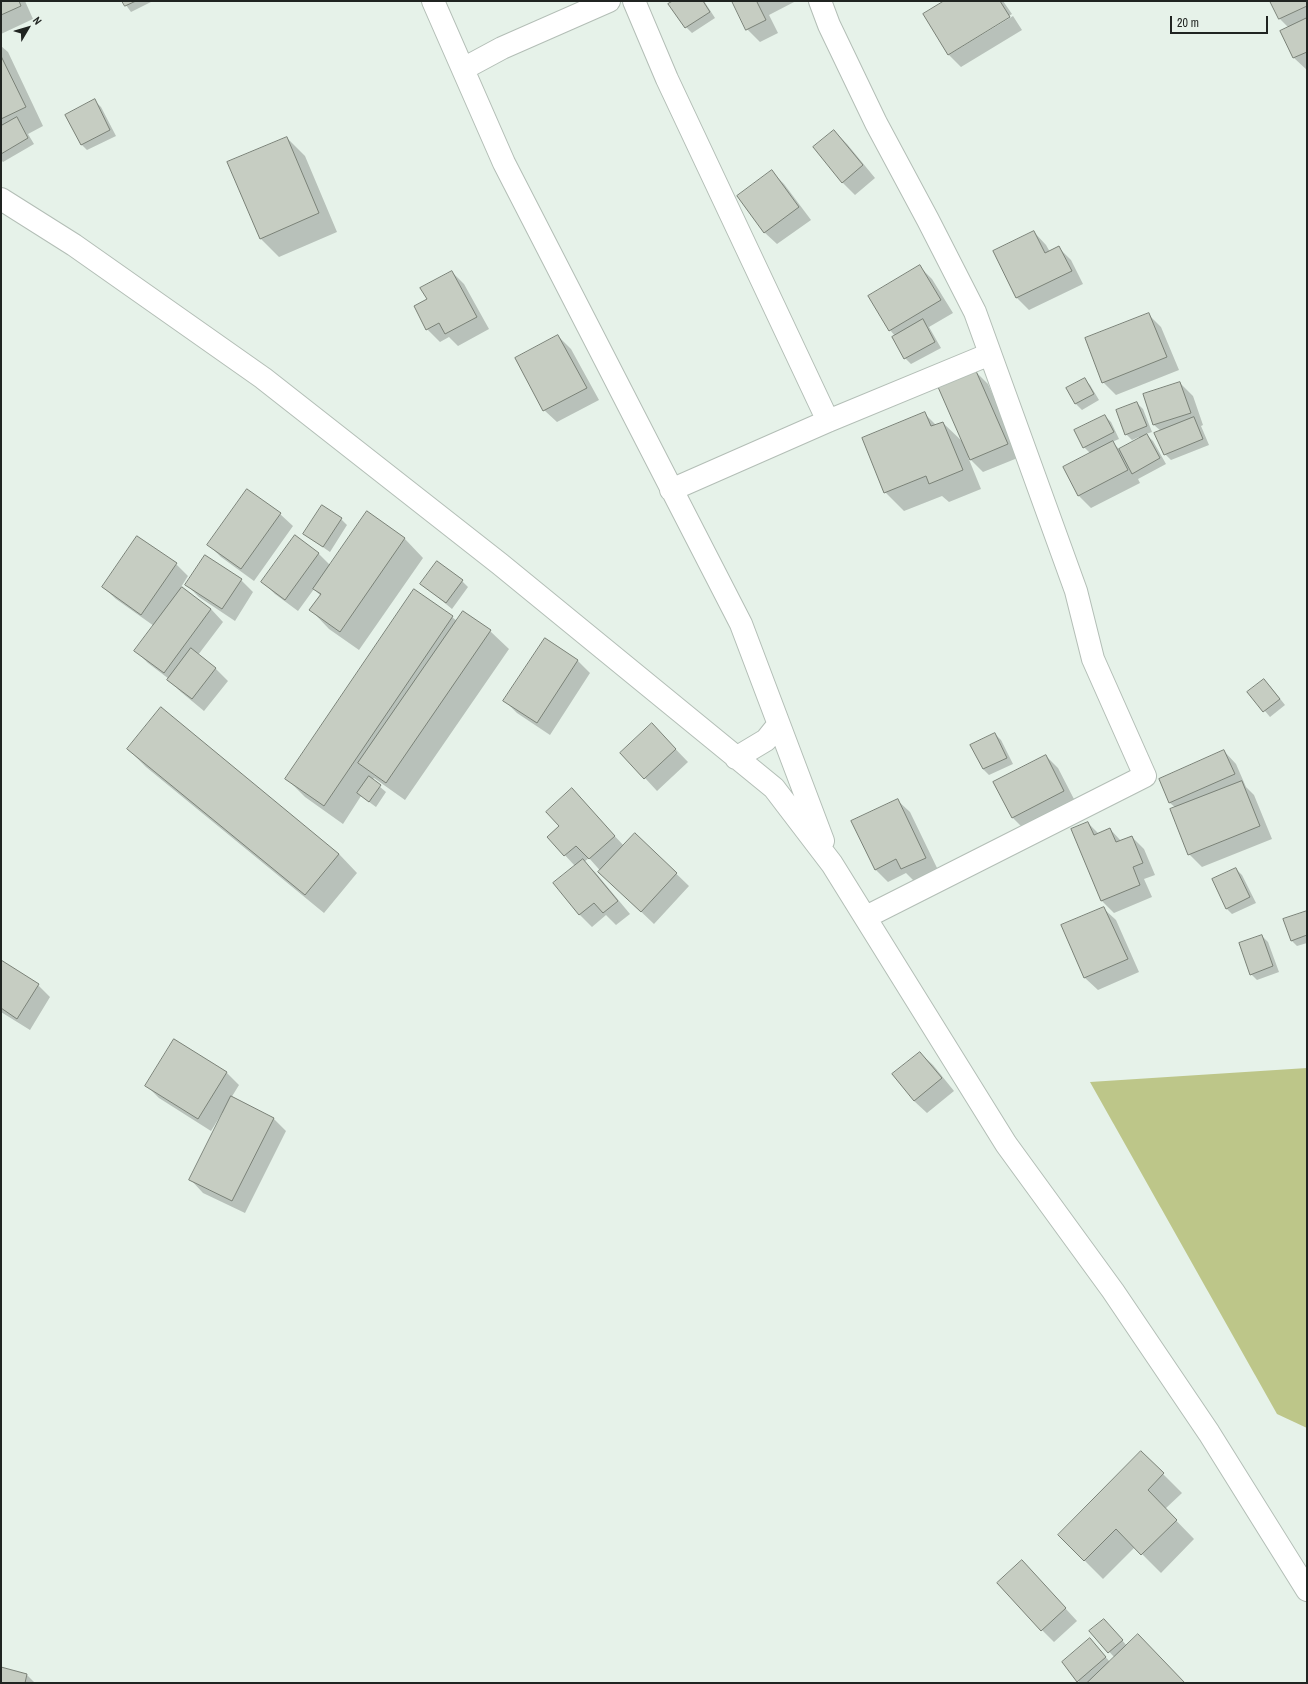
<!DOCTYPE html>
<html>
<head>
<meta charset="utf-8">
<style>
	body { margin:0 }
	#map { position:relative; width:1308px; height:1684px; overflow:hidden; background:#e6f2e9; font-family:"Archivo Narrow",sans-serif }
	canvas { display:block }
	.frame { position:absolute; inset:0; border:2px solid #202421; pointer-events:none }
	.north { position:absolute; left:8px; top:8px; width:40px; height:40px; -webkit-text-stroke:3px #e6f2e9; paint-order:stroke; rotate:52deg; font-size:11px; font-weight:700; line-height:16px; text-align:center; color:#202421 }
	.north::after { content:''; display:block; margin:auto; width:14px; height:18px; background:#202421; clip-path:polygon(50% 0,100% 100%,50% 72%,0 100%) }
	.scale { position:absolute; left:1170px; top:16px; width:98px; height:18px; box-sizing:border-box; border:2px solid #202421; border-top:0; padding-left:5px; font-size:12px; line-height:14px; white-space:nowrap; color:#202421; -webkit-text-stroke:3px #e6f2e9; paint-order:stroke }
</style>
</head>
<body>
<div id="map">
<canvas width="1308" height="1684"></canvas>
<div class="frame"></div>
<div class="north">N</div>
<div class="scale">20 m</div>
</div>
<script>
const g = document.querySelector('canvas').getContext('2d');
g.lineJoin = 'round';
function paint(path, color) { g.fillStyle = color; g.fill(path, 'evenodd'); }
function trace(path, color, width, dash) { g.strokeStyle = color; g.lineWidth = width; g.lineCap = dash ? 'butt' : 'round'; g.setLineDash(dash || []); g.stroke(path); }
paint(new Path2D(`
	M1307,1068V1428L1277,1414L1090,1082Z`), '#bdc689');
paint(new Path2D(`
	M1,1H25L33,19L1,34Z
	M123,1H153L131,12Z
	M674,1H704L715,18L692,33L686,27Z
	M733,1H796L769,15L778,33L760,42L747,29Z
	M946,1H1003L1012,14L950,52V54L1013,16L1022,30L961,67L948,54Z
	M1271,1H1307V70L1294,58L1281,32L1289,28L1280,19Z
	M1,46L8,52L43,126L28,134L34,144L3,162L1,160Z
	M95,101L101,107L116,136L87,150L81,144Z
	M834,131L847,144L875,178L855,195L842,182Z
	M287,138L305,156L337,232L279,257L260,238Z
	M772,172L784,184L811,220L777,244L764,232Z
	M1034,232L1046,245L1050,252L1059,248L1071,260L1083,284L1029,310L1017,298L994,252Z
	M919,266L932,279L953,313L929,327L941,348L911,364L905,358L895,336L890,330Z
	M452,272L464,284L489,329L458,346L449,337L440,342L427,329L415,307L428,300Z
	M1148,314L1161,327L1179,370L1116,395L1103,382Z
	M558,336L571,349L599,400L557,422L544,410Z
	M976,372L988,384L1020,457L983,472L968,457L981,489L949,502L942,496L904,511L885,492L925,414L936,425L943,423L964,443Z
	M1084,379L1090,385L1099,400L1082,410L1076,404L1068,389Z
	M1180,383L1193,396L1203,425L1201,426L1209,445L1171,460L1165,454L1161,431L1154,425L1144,395Z
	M1137,403L1143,409L1152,432L1146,434L1153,441L1166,464L1138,479L1140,483L1091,508L1079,496L1064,468L1091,454L1084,447L1076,431L1105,416L1111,422L1119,439L1112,442L1120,450L1140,439L1139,437L1132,440L1126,434Z
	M322,507L341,519L347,525L330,552L311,539L305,533Z
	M367,513L405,539L423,558L359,650L329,629L311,610L321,596L314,589L298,611L275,594L263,582L318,553L331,566Z
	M280,514L293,526L254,581L221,557L209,545Z
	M176,564L188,576L181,587L211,609L223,622L198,655L215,668L228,681L204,711L181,692L168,680L169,679L148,663L136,651L154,626L116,599L103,587Z
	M241,580L253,592L235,621L199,597L186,584Z
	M462,581L468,587L452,609L422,584Z
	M452,617L457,621L490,631L509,649L405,800L374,778L372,780L386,792L376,807L361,796L343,824L305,797L286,778Z
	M545,639L578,661L590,673L550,735L517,713L505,701Z
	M1270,686L1285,705L1270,717L1249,692Z
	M995,734L1001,740L1013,764L989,775L983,769L972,745Z
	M664,737L688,762L657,791L645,778Z
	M128,749L339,854L357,873L324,913L146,767Z
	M1224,751L1236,764L1246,787L1254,795L1272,839L1202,867L1189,854L1176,808L1170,803L1160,779Z
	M1046,756L1058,768L1076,803L1025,830L1013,818Z
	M572,790L624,846L635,834L689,886L654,924L612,884L589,858L584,862L595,872L630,914L616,925L606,915L592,927L579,914L575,866L548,837L561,826Z
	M897,800L910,812L938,870L914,881L906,873L888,882L875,869Z
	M1088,823L1099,834L1110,829L1121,841L1132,837L1144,849L1155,875L1144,879L1152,897L1114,913L1101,900Z
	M1236,869L1242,875L1256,903L1232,914L1226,908Z
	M1103,908L1116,920L1139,972L1098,990L1085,978L1062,926Z
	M1307,912V943L1297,946L1291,940Z
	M1262,936L1268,942L1279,972L1257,980L1251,974Z
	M1,961L38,985L50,997L30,1030L1,1012Z
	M175,1040L227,1073L239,1085L231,1098L273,1118L286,1131L245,1213L203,1193L191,1180L224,1113H222L211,1131L159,1098L147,1086Z
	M920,1053L933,1065L954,1091L927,1113L914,1101Z
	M1141,1452L1182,1493L1165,1509L1194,1539L1161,1573L1135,1547L1103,1579L1059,1535Z
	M1022,1561L1077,1621L1054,1642L1042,1630Z
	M1110,1626L1127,1646L1185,1683H1080L1063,1662L1096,1646L1110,1662L1115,1658L1091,1632Z
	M1,1668L27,1675L35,1683H1Z`), '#0003');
const building = new Path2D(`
	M1,1H19L21,6L1,15Z
	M122,1H136L125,6Z
	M673,1H703L710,12L685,28L668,4Z
	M732,1H759L757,2L766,20L746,30Z
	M944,1H1000L1010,17L948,55L923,14Z
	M1270,1H1307V6L1279,19Z
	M1307,18V52L1293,58L1280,31Z
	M1,56L26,107L1,119Z
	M95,99L110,130L81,145L65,115Z
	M17,117L28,138L1,154V126Z
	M834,130L863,165L842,183L813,147Z
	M287,137L319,213L260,239L227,162Z
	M772,170L799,207L764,233L737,196Z
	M1034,231L1045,253L1059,246L1072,271L1016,298L993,251Z
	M920,265L941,300L889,331L868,296Z
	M452,271L477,317L445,334L439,323L426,330L414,306L427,299L420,288Z
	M1149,313L1167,357L1102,383L1085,338Z
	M923,319L935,342L904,359L892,337Z
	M558,335L587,388L543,411L515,358Z
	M976,371L1008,444L970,460L938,387Z
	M1085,378L1094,394L1075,404L1066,388Z
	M1180,382L1191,413L1153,425L1143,394Z
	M1137,402L1147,426L1125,435L1116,410Z
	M925,412L931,426L943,422L963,470L929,484L926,476L884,493L862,438Z
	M1105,415L1114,432L1083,448L1074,430Z
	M1194,417L1203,439L1164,455L1154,433Z
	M1147,434L1160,458L1132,474L1119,449Z
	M1113,441L1128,470L1078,496L1063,467Z
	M247,489L281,513L241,569L207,545Z
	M322,505L342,518L323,547L303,534Z
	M367,511L405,538L340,632L309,610L321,594L313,589Z
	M295,535L319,553L285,600L261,582Z
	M137,536L177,563L141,615L102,587Z
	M205,555L242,579L222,609L185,585Z
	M437,561L463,580L446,603L420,584Z
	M182,587L211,609L164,673L134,651Z
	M414,589L453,616L324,806L285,779Z
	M463,611L491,630L386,783L358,763Z
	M545,638L578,660L537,723L503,701Z
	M191,648L216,668L192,699L167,680Z
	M1264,679L1280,699L1263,712L1247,692Z
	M161,707L339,854L305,895L127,749Z
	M652,723L676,749L644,779L620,753Z
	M995,733L1007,758L983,769L970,745Z
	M1224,750L1235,774L1169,803L1159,779Z
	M1046,755L1064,791L1012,818L993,782Z
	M369,776L381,785L369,802L357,793Z
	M1242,781L1260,826L1188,855L1170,809Z
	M572,788L615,836L589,859L576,846L564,856L547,837L559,826L546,812Z
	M898,799L926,858L901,869L896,859L875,870L851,821Z
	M1088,822L1094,835L1110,828L1116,842L1132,836L1143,863L1133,867L1140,885L1101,901L1071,829Z
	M635,833L677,873L641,912L598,872Z
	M583,859L618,901L603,913L594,903L579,915L553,883Z
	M1236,868L1250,897L1226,909L1212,879Z
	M1104,907L1128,959L1084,978L1061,925Z
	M1307,911V935L1291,941L1283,919Z
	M1262,935L1273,966L1250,975L1239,943Z
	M1,960L39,984L17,1019L1,1008Z
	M174,1039L227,1072L198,1119L145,1086Z
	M920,1052L942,1078L914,1101L892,1074Z
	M231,1096L274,1118L232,1201L189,1180Z
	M1141,1451L1164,1473L1148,1490L1177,1520L1141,1555L1116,1529L1084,1561L1058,1535Z
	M1022,1560L1066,1608L1041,1631L997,1583Z
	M1104,1619L1123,1640L1108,1653L1089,1631Z
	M1138,1634L1185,1683H1087Z
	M1090,1638L1106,1657L1077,1682L1062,1662Z
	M1,1667L27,1674L25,1683H1Z`);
paint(building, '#c6cdc2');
trace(building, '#7a8177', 1);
const minor = new Path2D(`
	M433,1L504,163L741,624L823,841
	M634,1L667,79L828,421
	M820,1L829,25L876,123L928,220L975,312L1076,591L1093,659L1145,776L866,917
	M463,69L502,48L609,1
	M1,199L74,245L263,378L500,564L774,788L832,864L1006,1144L1113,1291L1209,1433L1307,1590
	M671,490L828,421L990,354
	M736,758L766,740L778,725`);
trace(minor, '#b3beb6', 24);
trace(minor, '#fff', 22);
</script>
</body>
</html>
